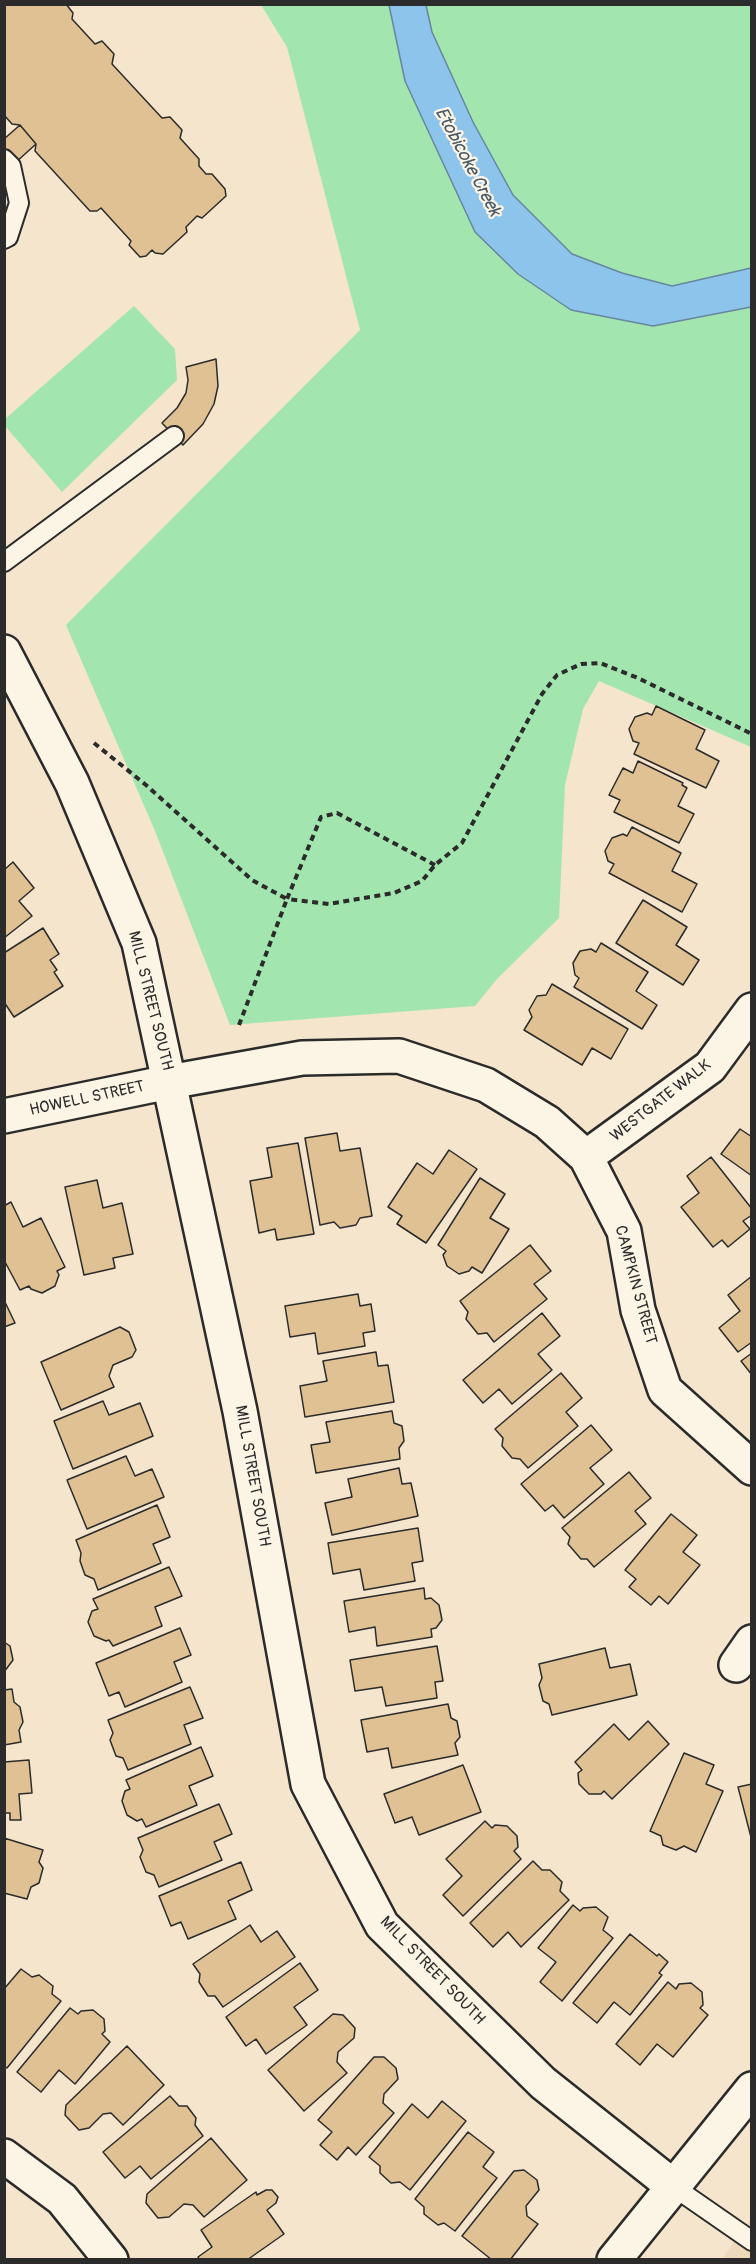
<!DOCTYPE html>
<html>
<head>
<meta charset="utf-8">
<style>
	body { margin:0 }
	#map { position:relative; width:756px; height:2264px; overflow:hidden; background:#f4e5cc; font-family:Pangolin,sans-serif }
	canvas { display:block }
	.frame { position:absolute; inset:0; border:6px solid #2b2b2b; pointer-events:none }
</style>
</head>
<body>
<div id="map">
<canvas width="756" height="2264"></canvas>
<div class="frame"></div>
</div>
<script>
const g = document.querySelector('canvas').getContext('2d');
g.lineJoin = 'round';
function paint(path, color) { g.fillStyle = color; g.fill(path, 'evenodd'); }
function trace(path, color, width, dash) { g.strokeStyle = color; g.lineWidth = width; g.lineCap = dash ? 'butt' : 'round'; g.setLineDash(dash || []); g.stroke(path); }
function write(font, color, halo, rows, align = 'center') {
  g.font = font + ' Pangolin,sans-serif'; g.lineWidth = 4.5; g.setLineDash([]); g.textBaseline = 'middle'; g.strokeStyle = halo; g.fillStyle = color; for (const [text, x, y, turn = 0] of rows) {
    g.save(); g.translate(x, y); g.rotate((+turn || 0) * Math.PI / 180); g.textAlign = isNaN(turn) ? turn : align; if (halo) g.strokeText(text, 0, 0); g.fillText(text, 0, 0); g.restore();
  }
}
paint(new Path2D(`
	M751,2218V2259H722Z`), '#eedabb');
paint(new Path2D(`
	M261,5H751V747L599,681L583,709L565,785L559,918L497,979L475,1006L230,1025L155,831L66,625L360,330L287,47Z
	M134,306L175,349L177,380L62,492L5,426V419Z`), '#a3e5af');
const water = new Path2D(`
	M389,5H426L432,32L473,122L513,195L572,254L622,273L672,286L751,268V307L653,326L571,310L518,274L475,232L405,81Z`);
paint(water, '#8dc4eb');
trace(water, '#66879e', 1.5);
const building = new Path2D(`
	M4,4H66L73,13L72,19L95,44L102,41L114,54L112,64L162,118L170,117L182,130L180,138L199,159V166L206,174H212L225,189L226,196L202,218L197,216L186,227L187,232L163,254L155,253L152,250L146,256L140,257L129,245L131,241L101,208L97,211H90L35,151L36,144L20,125L12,124L4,115Z
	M20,125L36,144L4,173V139Z
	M216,359L218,386L214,404L203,424L183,445L162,423L177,408L186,393L188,380L186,367Z
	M656,706L705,730L696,749L719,761L706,788L634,754L639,743L633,741L629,729L635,717L647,713L652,715Z
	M638,761L683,783L682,785L687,788L678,806L694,814L679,843L614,812L620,800L609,795L623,768L633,773Z
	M632,827L681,853L672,871L697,884L682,912L609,873L614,864L608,861L605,851L612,838L623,834L627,836Z
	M13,862L34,888L19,901L32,916L4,938V870Z
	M643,900L687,927L676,945L699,960L683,985L616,943Z
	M43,928L59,954L50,960L57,970L54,972L63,986L14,1017L4,1002V953Z
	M601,943L648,972L636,991L657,1005L642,1029L574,987L579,978L575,975L573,963L580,951L591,949L596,952Z
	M552,984L628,1029L611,1059L592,1048L582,1065L524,1030L532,1017L529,1010L537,996L546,995Z
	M740,1129L752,1137V1176L721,1154Z
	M337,1133L340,1151L360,1148L372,1216L360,1218L356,1225L340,1228L334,1222L320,1225L305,1138Z
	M298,1143L314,1234L277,1240L275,1229L259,1233L250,1181L272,1177L267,1148Z
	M449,1150L477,1169L426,1243L397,1224L402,1216L388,1207L417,1163L433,1174Z
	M711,1157L752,1209V1215L743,1221L750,1229L728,1247L722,1240L713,1247L681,1207L699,1193L687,1176Z
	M480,1178L505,1194L490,1218L509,1229L482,1273L472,1267L469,1271L459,1274L447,1266L443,1255L446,1251L438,1245Z
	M97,1180L103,1208L122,1203L133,1254L113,1258L115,1268L84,1275L65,1187Z
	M11,1202L23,1227L41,1218L65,1267L57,1271L59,1275L55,1286L42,1293L31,1289L29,1286L20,1290L4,1260V1206Z
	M530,1245L551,1271L534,1284L547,1299L494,1342L487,1333L478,1334L466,1319L468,1312L460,1301Z
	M752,1276V1342L738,1352L719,1328L740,1311L728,1295Z
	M358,1294L360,1306L371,1304L375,1331L363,1333L365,1346L318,1354L315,1333L290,1337L285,1306Z
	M4,1300L15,1323L4,1327Z
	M542,1313L560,1336L538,1354L552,1370L512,1404L499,1389L483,1403L463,1380Z
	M120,1327L129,1332L136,1350L132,1357L113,1365L109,1376L114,1387L61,1410L41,1362Z
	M376,1352L378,1366L388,1365L394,1402L305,1417L300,1386L327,1381L323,1361Z
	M752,1353V1375L741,1361Z
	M561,1373L582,1398L566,1412L578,1426L528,1468L520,1459L512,1458L502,1446L503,1438L495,1429Z
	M103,1401L109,1415L140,1403L153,1436L73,1469L54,1421Z
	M392,1411L394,1423L402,1426L404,1441L399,1448L400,1459L316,1473L311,1445L330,1442L326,1422Z
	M591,1425L612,1450L590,1468L604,1484L564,1518L553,1505L545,1511L521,1484Z
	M126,1456L135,1476L152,1469L164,1497L87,1529L67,1480Z
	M399,1468L402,1484L411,1483L418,1516L332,1535L325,1503L352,1497L348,1479Z
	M629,1472L651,1498L635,1511L646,1524L594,1567L587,1559H581L568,1544L570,1537L562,1528Z
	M157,1505L170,1537L153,1544L161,1563L98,1590L94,1579L85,1575L80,1561L81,1553L76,1540Z
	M671,1514L697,1535L683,1552L700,1565L668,1604L659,1596L651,1605L629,1587L636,1579L625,1570Z
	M418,1528L423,1561L412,1563L415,1581L364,1590L360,1569L333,1574L328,1543Z
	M169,1567L182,1596L155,1607L162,1626L113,1646L109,1640L106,1641L94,1636L88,1622L92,1611L98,1609L93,1599Z
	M424,1588L425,1599L431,1598L439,1605L442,1620L436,1628L431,1629L432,1637L377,1646L375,1627L349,1632L344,1601Z
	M180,1628L191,1655L174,1662L182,1682L125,1707L119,1692L109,1696L96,1663Z
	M4,1642L10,1646L13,1660L4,1672Z
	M437,1646L443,1681L435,1682L437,1698L386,1706L382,1687L355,1691L350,1660Z
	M605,1648L610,1668L630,1664L637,1695L552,1715L549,1704L543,1701L539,1685L542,1678L539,1664Z
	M190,1687L203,1718L184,1725L191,1744L128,1770L123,1758L116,1756L110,1740L113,1733L108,1720Z
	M12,1689L14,1702L20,1707L23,1722L19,1730L21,1742L4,1745V1690Z
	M448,1704L451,1718L457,1721L460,1737L455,1743L458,1755L392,1768L388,1748L367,1752L361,1720Z
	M648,1721L669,1744L612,1799L604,1791L601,1794H589L579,1784L578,1773L582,1770L575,1762L614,1724L629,1740Z
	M201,1747L213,1776L189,1786L197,1805L146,1827L142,1819L137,1821L127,1815L122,1801L125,1791L130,1789L126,1780Z
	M684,1753L714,1765L706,1784L723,1791L696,1852L684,1846L676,1850L663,1845L661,1836L650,1831Z
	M29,1760L32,1793L19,1794L21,1820H10V1813H4V1762Z
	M463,1765L481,1812L419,1835L412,1817L395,1823L384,1794Z
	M752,1784V1841L738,1787Z
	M219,1804L232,1834L214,1842L222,1860L159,1887L154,1875L146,1872L140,1857L143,1850L138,1838Z
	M485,1821L492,1828L495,1825L507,1826L517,1836L518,1847L514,1851L521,1859L463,1916L443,1895L462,1876L446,1859Z
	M4,1838L43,1850L39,1862L43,1868L39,1883L31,1887L27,1899L4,1893Z
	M533,1861L542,1870H550L562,1882L560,1891L569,1900L521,1947L508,1932L493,1947L470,1923Z
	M241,1862L252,1890L228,1901L236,1919L188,1939L181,1922L171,1926L159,1896Z
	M573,1905L580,1911L583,1908L596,1907L608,1917L603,1930L613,1938L562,2001L540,1982L556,1962L538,1948Z
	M250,1925L261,1942L277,1931L295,1957L223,2007L215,1996H208L199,1982L200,1974L193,1964Z
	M630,1934L657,1956L659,1954L668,1962L659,1973L662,1975L630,2015L614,2002L597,2023L573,2003Z
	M300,1963L318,1990L294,2007L307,2025L266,2054L256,2039L246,2046L226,2017Z
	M21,1969L32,1977L39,1975L53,1986L52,1994L61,2001L7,2068L4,2066V1989Z
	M668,1982L676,1989L679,1984L691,1983L702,1992L703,2005L700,2008L708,2015L673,2057L657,2044L640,2065L616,2044Z
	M70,2008L78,2014L81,2011L93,2010L104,2019L105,2031L102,2034L110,2042L75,2084L59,2070L41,2092L17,2072Z
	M333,2014L343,2015L355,2028L354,2038L338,2052L337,2062L347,2073L304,2111L268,2070Z
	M127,2046L164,2085L123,2125L111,2113L103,2114L89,2128L79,2130L65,2115L66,2105Z
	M374,2057H384L396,2068L398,2079L384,2094L383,2103L394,2113L356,2155L348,2147L337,2160L320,2145L332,2132L318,2120Z
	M170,2096L179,2106H187L196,2118L195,2125L203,2136L151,2179L140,2166L125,2178L103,2152Z
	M442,2101L466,2121L410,2190L400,2182L391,2183L380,2173V2166L369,2157L412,2104L428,2118Z
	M468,2132L494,2152L483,2167L497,2178L455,2231L444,2223L438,2225L424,2214V2207L415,2199Z
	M211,2138L247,2180L204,2217L193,2205L184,2204L169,2217L158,2218L146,2203L147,2194Z
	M524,2170L537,2180L539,2190L526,2206L527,2216L538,2224L510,2260H492L462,2236L514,2171Z
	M266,2190H272L278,2197L276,2203L267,2210L284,2234L247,2260H200L198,2257L212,2247L201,2230L256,2192L257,2195Z`);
paint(building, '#e0c193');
trace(building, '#2b2b2b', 1.5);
const service = new Path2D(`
	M4,159L11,166L19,203L8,237L4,239
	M4,562L174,436
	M674,2187L752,2241`);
const minor = new Path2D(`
	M4,652L72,783L139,943L240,1411L308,1784L382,1925L543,2083L674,2187
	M4,1116L169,1082L302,1058L399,1056L486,1085L547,1122L586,1157L624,1231L638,1310L665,1390L752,1468
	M586,1157L710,1067L752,1010
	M736,1665L752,1642
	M4,2156L62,2199L111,2260`);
const tertiary = new Path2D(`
	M614,2260L752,2089`);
trace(service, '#2b2b2b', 22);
trace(minor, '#2b2b2b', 38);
trace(tertiary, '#2b2b2b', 38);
trace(new Path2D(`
	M94,743L146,785L252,880L287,899L239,1025
	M435,865L337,813L321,817L287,899L329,904L394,893L422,881L435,865L462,843L542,694L557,675L581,664L600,663L638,678L752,734`), '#2b2b2b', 4, [6, 4.5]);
trace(service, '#fcf5e5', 18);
trace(minor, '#fcf5e5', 33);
trace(tertiary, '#fcf5e5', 33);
write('16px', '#2b2b2b', '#fcf5e5', [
	["MILL STREET SOUTH",150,1001,76],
	["HOWELL STREET",87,1099,-12],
	["WESTGATE WALK",661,1101,-38],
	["CAMPKIN STREET",635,1285,75],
	["MILL STREET SOUTH",252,1476,80],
	["MILL STREET SOUTH",432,1971,46]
]);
write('italic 18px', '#485965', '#fcf5e5', [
	["Etobicoke Creek",467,162,62]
]);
</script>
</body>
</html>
